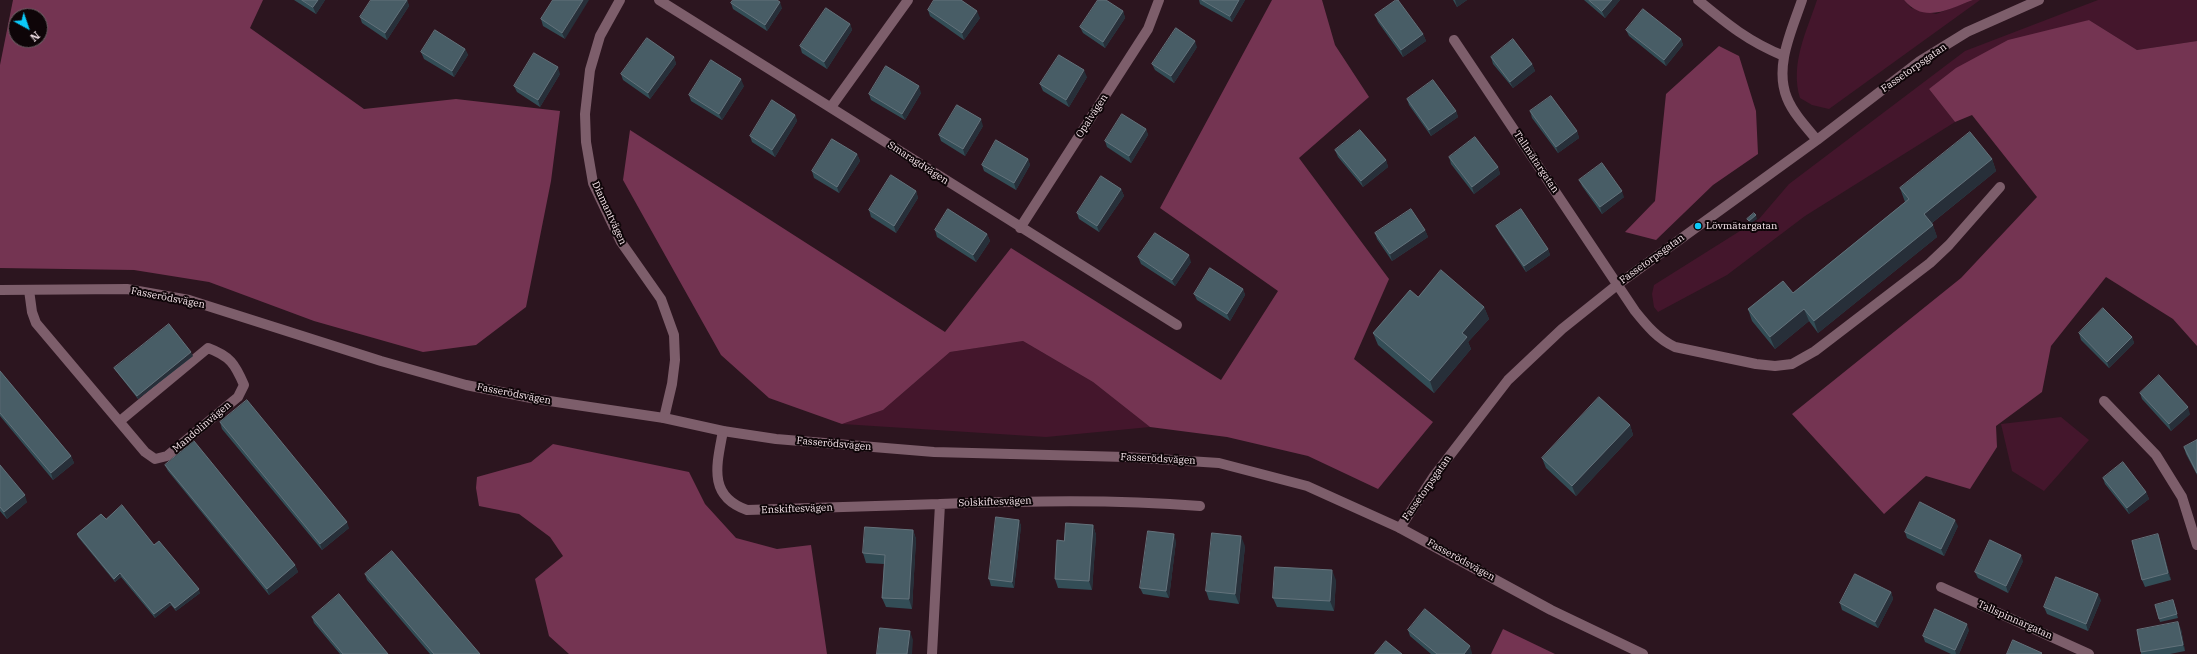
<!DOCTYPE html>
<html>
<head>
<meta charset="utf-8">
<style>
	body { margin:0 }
	#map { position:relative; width:2197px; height:654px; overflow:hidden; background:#2c151f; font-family:"IBM Plex Serif",serif }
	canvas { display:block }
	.north { position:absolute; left:8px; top:8px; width:40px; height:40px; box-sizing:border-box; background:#0e0508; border:1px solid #6b5f63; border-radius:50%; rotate:140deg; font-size:11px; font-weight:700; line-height:16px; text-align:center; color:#f7e6ec }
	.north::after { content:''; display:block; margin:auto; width:14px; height:18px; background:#0bcafa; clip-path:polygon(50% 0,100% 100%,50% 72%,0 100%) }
</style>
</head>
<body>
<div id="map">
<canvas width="2197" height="654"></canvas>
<div class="north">N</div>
</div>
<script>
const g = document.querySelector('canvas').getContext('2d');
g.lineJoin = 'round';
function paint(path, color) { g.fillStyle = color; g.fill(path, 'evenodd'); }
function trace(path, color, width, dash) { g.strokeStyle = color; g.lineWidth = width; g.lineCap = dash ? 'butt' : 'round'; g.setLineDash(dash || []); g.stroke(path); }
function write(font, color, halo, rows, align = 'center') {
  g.font = font + ' "IBM Plex Serif",serif'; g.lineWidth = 4; g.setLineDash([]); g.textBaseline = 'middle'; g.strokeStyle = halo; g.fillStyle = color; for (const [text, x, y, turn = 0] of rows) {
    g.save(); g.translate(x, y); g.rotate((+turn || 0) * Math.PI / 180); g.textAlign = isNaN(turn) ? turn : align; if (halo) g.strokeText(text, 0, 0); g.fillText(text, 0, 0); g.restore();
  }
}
paint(new Path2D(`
	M1817,0H1904L1911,8L1936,14L1973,0H1980L1829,109L1812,105L1800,98C1790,64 1806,33 1817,0Z
	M2098,0H2197V41L2137,50L2089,20L1929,89L1955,122L1805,216L1727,275L1658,312L1654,307L1652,294L1654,285L1759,219L1789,184L1965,51Z
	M1023,341L1093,382L1150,427L1046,437L842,424L883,410L950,352Z
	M2061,417L2089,440L2044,491L2012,471L2001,424Z`), '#44162c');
paint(new Path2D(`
	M13,0H263L250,28L364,109L456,99L560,111L551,181L526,307L476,345L423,352L314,321L209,282L134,270L0,268V65ZM16,16H40V40H16Z
	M1272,0H1322L1335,45L1369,97L1299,158L1389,279L1354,359L1433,422L1378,489L1308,456L1227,437L1150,427L1093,382L1023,341L950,352L883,410L842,424L769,398L721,355L623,180L630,130L945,332L1011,248L1221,380L1278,291L1160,208Z
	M1904,0H1973C1949,9 1924,24 1904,0Z
	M2089,20L2137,50L2197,41V346L2173,319L2106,277L2051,346L2042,392L1996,426L1997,447L1970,489L1926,476L1884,514L1792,414L1961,278L2037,197L1972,115L1955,122L1929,89L1956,68L2008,40Z
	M1719,46L1739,56L1756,111L1758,154L1713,185L1656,240L1625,232L1655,201L1666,94Z
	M553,444L689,472L705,504L736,538L777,549L811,545L827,654H569L549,636L535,579L563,556L550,537L519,514L479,506L476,488L477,477L531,462Z
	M1503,629L1555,654H1491Z`), '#743452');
trace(new Path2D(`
	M620,0L600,36L590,70L585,114L586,142L593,183L621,242L661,299L674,335L675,360L672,384L664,418
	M659,0C832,108 1004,218 1177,325
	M1698,0C1727,24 1749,42 1784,56
	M1802,0C1792,30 1774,66 1787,98C1793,113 1806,127 1817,140
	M1454,40L1635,311C1647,326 1658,339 1675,347L1756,364L1775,366L1792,364L1815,351L1930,263L1949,245L2000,187
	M831,107L908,0
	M1020,228L1148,29L1159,0
	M29,290L32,312L36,323L145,452L155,459L167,456L221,411L238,397L244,385C235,364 230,356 208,348L120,421
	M2104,401L2156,455L2182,497L2197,545
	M723,431C717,464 707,496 747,510L940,504
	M1400,528L1434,476L1508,380L1562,329L1617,285L1817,140L1920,61L1967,32L2039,0
	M1941,587L2089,654
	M932,654L940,504C1027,501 1113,499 1200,506`), '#7d5e6b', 10);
trace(new Path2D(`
	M0,290L127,289L189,300L381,361L466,385L536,399L664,418L723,431L776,439L934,452L1126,457L1219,463L1307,486L1400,528L1551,610L1643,654`), '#7d5e6b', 10);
paint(new Path2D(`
	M294,0H325L316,14Z
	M407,0L409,6L387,40L362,23L360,17Z
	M553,0L565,39L543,26L541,19Z
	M1199,0H1245L1232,22L1200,4Z
	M1453,0H1467L1457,7Z
	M1584,0H1620L1605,18Z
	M731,3L782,8L767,31L733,9Z
	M928,10L980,18L964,40L930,16Z
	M1123,11L1125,18L1105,48L1083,33L1080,27Z
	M1375,15L1423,34L1426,41L1403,57L1378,22Z
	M850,24L852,30L827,69L802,53L800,46Z
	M1626,30L1681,39L1683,45L1666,66L1629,36Z
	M1197,47L1174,83L1155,70L1152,64Z
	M465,49L468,55L454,77L424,59L421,52Z
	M674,57L676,64L650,99L623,80L621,74Z
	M1491,57L1532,64L1535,71L1513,88L1493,64Z
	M560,74L540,107L517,92L514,86Z
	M1087,77L1069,107L1043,91L1040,84Z
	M744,86L722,120L691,101L689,95Z
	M921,93L905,120L871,100L869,94Z
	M1407,99L1456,111L1458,117L1431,136L1409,105Z
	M1530,111L1577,131L1579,138L1558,153L1532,118Z
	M795,115L797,121L775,157L752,142L750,136Z
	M983,126L965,156L941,141L939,135Z
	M1146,129L1148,135L1131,163L1107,147L1105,141Z
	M1335,150L1386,160L1388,167L1363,187L1338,157Z
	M857,154L860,161L839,193L814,178L812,171Z
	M1449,157L1498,167L1500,174L1474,194L1451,164Z
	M1028,159L1030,165L1016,190L984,171L982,165Z
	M1992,159L1996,171L1932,223L1937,237L1818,333L1809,321L1775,349L1752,321L1748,309L1793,293L1905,202L1900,188Z
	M1579,180L1624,197L1602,214L1582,186Z
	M1121,189L1124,196L1099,232L1079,219L1077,213Z
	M916,191L918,198L896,233L871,217L869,210Z
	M1496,226L1548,249L1550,255L1526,272L1499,232Z
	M935,230L987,234L990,241L976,262L937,237Z
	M1425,230L1428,237L1392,261L1377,239L1375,233Z
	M1138,257L1191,262L1175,286L1141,264Z
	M1243,289L1245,295L1230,321L1197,300L1194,294Z
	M1418,297L1484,307L1489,319L1468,342L1471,349L1434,393L1378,345L1373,333Z
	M2079,333L2132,337L2134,343L2109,368L2081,340Z
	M193,356L138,399L116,371L114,368Z
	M0,371L71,456L74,463L53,480L0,416Z
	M2140,393L2190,414L2171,431L2142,399Z
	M220,422L349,528L322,550L222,429Z
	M1630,425L1633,435L1576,496L1546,468L1542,458Z
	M2197,440V475L2186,454L2184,447Z
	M0,465L27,502L7,519L0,511Z
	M165,465L295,565L298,572L269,595L168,471Z
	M2103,478L2146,492L2149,499L2129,514L2105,484Z
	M106,519L154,545L200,593L176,611L171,605L155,618L121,577L115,582L78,537L77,534Z
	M1019,520L1021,526L1014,588L991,586L989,579Z
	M1093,525L1096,535L1092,590L1058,588L1055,579Z
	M1958,526L1944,556L1907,538L1905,532Z
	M913,530L916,539L912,609L886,607L882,598L884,564L866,563L863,553Z
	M2160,540L2171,580L2145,587L2142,580Z
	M1176,541L1169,598L1143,594L1140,588Z
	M1245,546L1239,604L1209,600L1206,591Z
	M2023,561L2008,593L1978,578L1975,572Z
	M365,574L480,654H430L367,580Z
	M1336,580L1334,611L1277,607L1273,598Z
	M1891,592L1893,599L1878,628L1842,610L1840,603Z
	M2101,600L2088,631L2047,614L2044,607Z
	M2173,600L2178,618L2160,622L2159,619Z
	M312,617L388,654H340L314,623Z
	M2181,629L2185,651L2170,654H2141V652Z
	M1408,630L1472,653L1471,654H1431L1410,636Z
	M1969,630L1959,654H1951L1925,642L1923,636Z`), '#334d56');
paint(new Path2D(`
	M318,0H325L316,14L313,7Z
	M407,0L409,6L387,40L385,33Z
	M583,0H589L565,39L562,33Z
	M1239,0H1245L1232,22L1230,16Z
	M1455,0H1467L1457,7Z
	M1612,0H1620L1605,18L1602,11Z
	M780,2L782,8L767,31L765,25Z
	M977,11L980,18L964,40L962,33Z
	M1123,11L1125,18L1105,48L1103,42Z
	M850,24L852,30L827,69L824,62Z
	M1423,34L1426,41L1403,57L1401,50Z
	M1681,39L1683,45L1666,66L1664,60Z
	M1195,41L1197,47L1174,83L1171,76Z
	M465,49L468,55L454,77L452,71Z
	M674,57L676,64L650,99L648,93Z
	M1532,64L1535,71L1513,88L1510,82Z
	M558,67L560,74L540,107L538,100Z
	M1084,70L1087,77L1069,107L1066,100Z
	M741,79L744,86L722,120L719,114Z
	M919,86L921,93L905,120L902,114Z
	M1456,111L1458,117L1431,136L1429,130Z
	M795,115L797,121L775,157L772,150Z
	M981,119L983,126L965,156L963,149Z
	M1146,129L1148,135L1131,163L1129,156Z
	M1577,131L1579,138L1558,153L1556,147Z
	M857,154L860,161L839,193L837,187Z
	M1028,159L1030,165L1016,190L1014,183Z
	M1992,159L1996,171L1928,226L1924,214Z
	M1386,160L1388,167L1363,187L1361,181Z
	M1498,167L1500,174L1474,194L1472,187Z
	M1121,189L1124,196L1099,232L1097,226Z
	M916,191L918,198L896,233L894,226Z
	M1622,191L1624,197L1602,214L1600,207Z
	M1756,215L1757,219L1750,224L1749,221Z
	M1933,225L1937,237L1818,333L1814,321Z
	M1425,230L1428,237L1392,261L1390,254Z
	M987,234L990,241L976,262L973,255Z
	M1548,249L1550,255L1526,272L1524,266Z
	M1189,255L1191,262L1175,286L1172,280Z
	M1243,289L1245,295L1230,321L1227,314Z
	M1484,307L1489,319L1468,342L1471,349L1434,393L1430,381L1462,333Z
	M1804,309L1809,321L1775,349L1770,337Z
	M2132,337L2134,343L2109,368L2107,362Z
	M191,352L193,356L138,399L137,396Z
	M2188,407L2190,414L2171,431L2169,424Z
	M1630,425L1633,435L1576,496L1572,486Z
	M71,456L74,463L53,480L51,473Z
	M2146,492L2149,499L2129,514L2127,508Z
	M25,495L27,502L7,519L4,512Z
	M1019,520L1021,526L1014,588L1012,582Z
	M1955,520L1958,526L1944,556L1941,549Z
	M347,522L349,528L322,550L320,544Z
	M1093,525L1096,535L1092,590L1089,581Z
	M913,530L916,539L912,609L909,599Z
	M1174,534L1176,541L1169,598L1166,591Z
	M2158,534L2160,540L2171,580L2168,573Z
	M1241,536L1245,546L1239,604L1235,594Z
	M2021,555L2023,561L2008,593L2006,586Z
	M295,565L298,572L269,595L267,589Z
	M1332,570L1336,580L1334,611L1330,601Z
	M120,573L121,577L115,582L114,579Z
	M199,589L200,593L176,611L175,608Z
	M1891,592L1893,599L1878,628L1875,622Z
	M2098,594L2101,600L2088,631L2086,624Z
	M170,602L171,605L155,618L154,614Z
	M2178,622L2181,629L2185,651L2183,645Z
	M1967,624L1969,630L1959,654H1956L1955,650Z
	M910,631L913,640L912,654H907Z
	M1470,646L1472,653L1471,654H1464Z`), '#272f39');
const building = new Path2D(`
	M302,0H318L313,7Z
	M371,0H407L385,33L360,17Z
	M553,0H583L562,33L541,19Z
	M733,0H777L780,2L765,25L731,3Z
	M934,0H961L977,11L962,33L928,10Z
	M1098,0H1106L1123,11L1103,42L1080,27Z
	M1202,0H1239L1230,16Z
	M1396,0H1398L1423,34L1401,50L1375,15Z
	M1589,0H1612L1602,11Z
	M826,8L850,24L824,62L800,46Z
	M1643,9L1681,39L1664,60L1626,30Z
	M1176,28L1195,41L1171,76L1152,64Z
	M435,30L465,49L452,71L421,52Z
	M647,38L674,57L648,93L621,74Z
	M1513,39L1532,64L1510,82L1491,57Z
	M534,53L558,67L538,100L514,86Z
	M1059,55L1084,70L1066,100L1040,84Z
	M711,60L741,79L719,114L689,95Z
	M886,66L919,86L902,114L869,94Z
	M1433,80L1456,111L1429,130L1407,99Z
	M1551,96L1577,131L1556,147L1530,111Z
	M772,100L795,115L772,150L750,136Z
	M957,105L981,119L963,149L939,135Z
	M1122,114L1146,129L1129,156L1105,141Z
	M1360,130L1386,160L1361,181L1335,150Z
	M1970,132L1992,159L1924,214L1933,225L1814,321L1804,309L1770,337L1748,309L1783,281L1793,293L1909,199L1900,188Z
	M1475,137L1498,167L1472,187L1449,157Z
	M832,139L857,154L837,187L812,171Z
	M996,140L1028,159L1014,183L982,165Z
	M1602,163L1622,191L1600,207L1579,180Z
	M891,175L916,191L894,226L869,210Z
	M1101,176L1121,189L1097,226L1077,213Z
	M948,209L987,234L973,255L935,230Z
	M1411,209L1425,230L1390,254L1375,233Z
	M1521,209L1548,249L1524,266L1496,226Z
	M1754,213L1756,215L1749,221L1747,219Z
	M1155,233L1189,255L1172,280L1138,257Z
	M1210,268L1243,289L1227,314L1194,294Z
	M1441,270L1484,307L1462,333L1467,337L1430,381L1373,333L1410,290L1418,297Z
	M2103,308L2132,337L2107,362L2079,333Z
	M169,324L191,352L137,396L114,368Z
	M0,371L71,456L51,473L0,413Z
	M2159,375L2188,407L2169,424L2140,393Z
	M1599,397L1630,425L1572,486L1542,458Z
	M247,400L347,522L320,544L220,422Z
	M2197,440V473L2184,447Z
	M194,441L295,565L267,589L165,465Z
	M2123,462L2146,492L2127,508L2103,478Z
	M0,465L25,495L4,512L0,507Z
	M1920,502L1955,520L1941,549L1905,532Z
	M122,505L154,545L159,541L199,589L175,608L170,602L154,614L120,573L114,579L77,534L101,514L106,519Z
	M996,517L1019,520L1012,582L989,579Z
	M1066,523L1093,525L1089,581L1055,579L1057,540L1064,541Z
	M865,527L913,530L909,599L882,598L885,555L863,553Z
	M1148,531L1174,534L1166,591L1140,588Z
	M1212,533L1241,536L1235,594L1206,591Z
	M2158,534L2168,573L2142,580L2132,541Z
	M1990,540L2021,555L2006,586L1975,572Z
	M392,551L480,654H434L365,574Z
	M1275,567L1332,570L1330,601L1273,598Z
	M1855,574L1891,592L1875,622L1840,603Z
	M2056,577L2098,594L2086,624L2044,607Z
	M339,594L388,654H343L312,617Z
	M2173,600L2177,614L2159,619L2155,605Z
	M1425,609L1470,646L1464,654H1437L1408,630Z
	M1935,609L1967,624L1955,650L1923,636Z
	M2178,622L2183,645L2141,652L2137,630Z
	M880,628L910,631L907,654H877Z
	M2013,640L2042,653L2041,654H2007Z
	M1386,641L1402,654H1375Z`);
paint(building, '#485d66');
trace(building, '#63727b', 1);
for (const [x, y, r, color] of [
	[1698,226,4,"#0bcafa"]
]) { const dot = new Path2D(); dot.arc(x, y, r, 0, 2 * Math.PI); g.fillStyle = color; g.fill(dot); trace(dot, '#0e0508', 1.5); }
write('10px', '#f7e6ec', '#0e0508', [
	["Fassetorpsgatan",1914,68,-35],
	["Opalvägen",1092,116,-57],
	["Tallmätargatan",1536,162,56],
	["Smaragdvägen",918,163,33],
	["Diamantvägen",609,213,65],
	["Fassetorpsgatan",1652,259,-36],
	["Fasserödsvägen",168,298,11],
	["Fasserödsvägen",514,394,11],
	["Mandolinvägen",202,427,-40],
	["Fasserödsvägen",834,444,5],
	["Fasserödsvägen",1158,459,3],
	["Fassetorpsgatan",1427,488,-55],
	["Solskiftesvägen",995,502,-2],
	["Enskiftesvägen",797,509,-2],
	["Fasserödsvägen",1461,560,29],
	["Tallspinnargatan",2015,620,24]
]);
write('10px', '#f7e6ec', '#0e0508', [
	["Lövmätargatan",1706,226]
], 'left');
</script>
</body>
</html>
